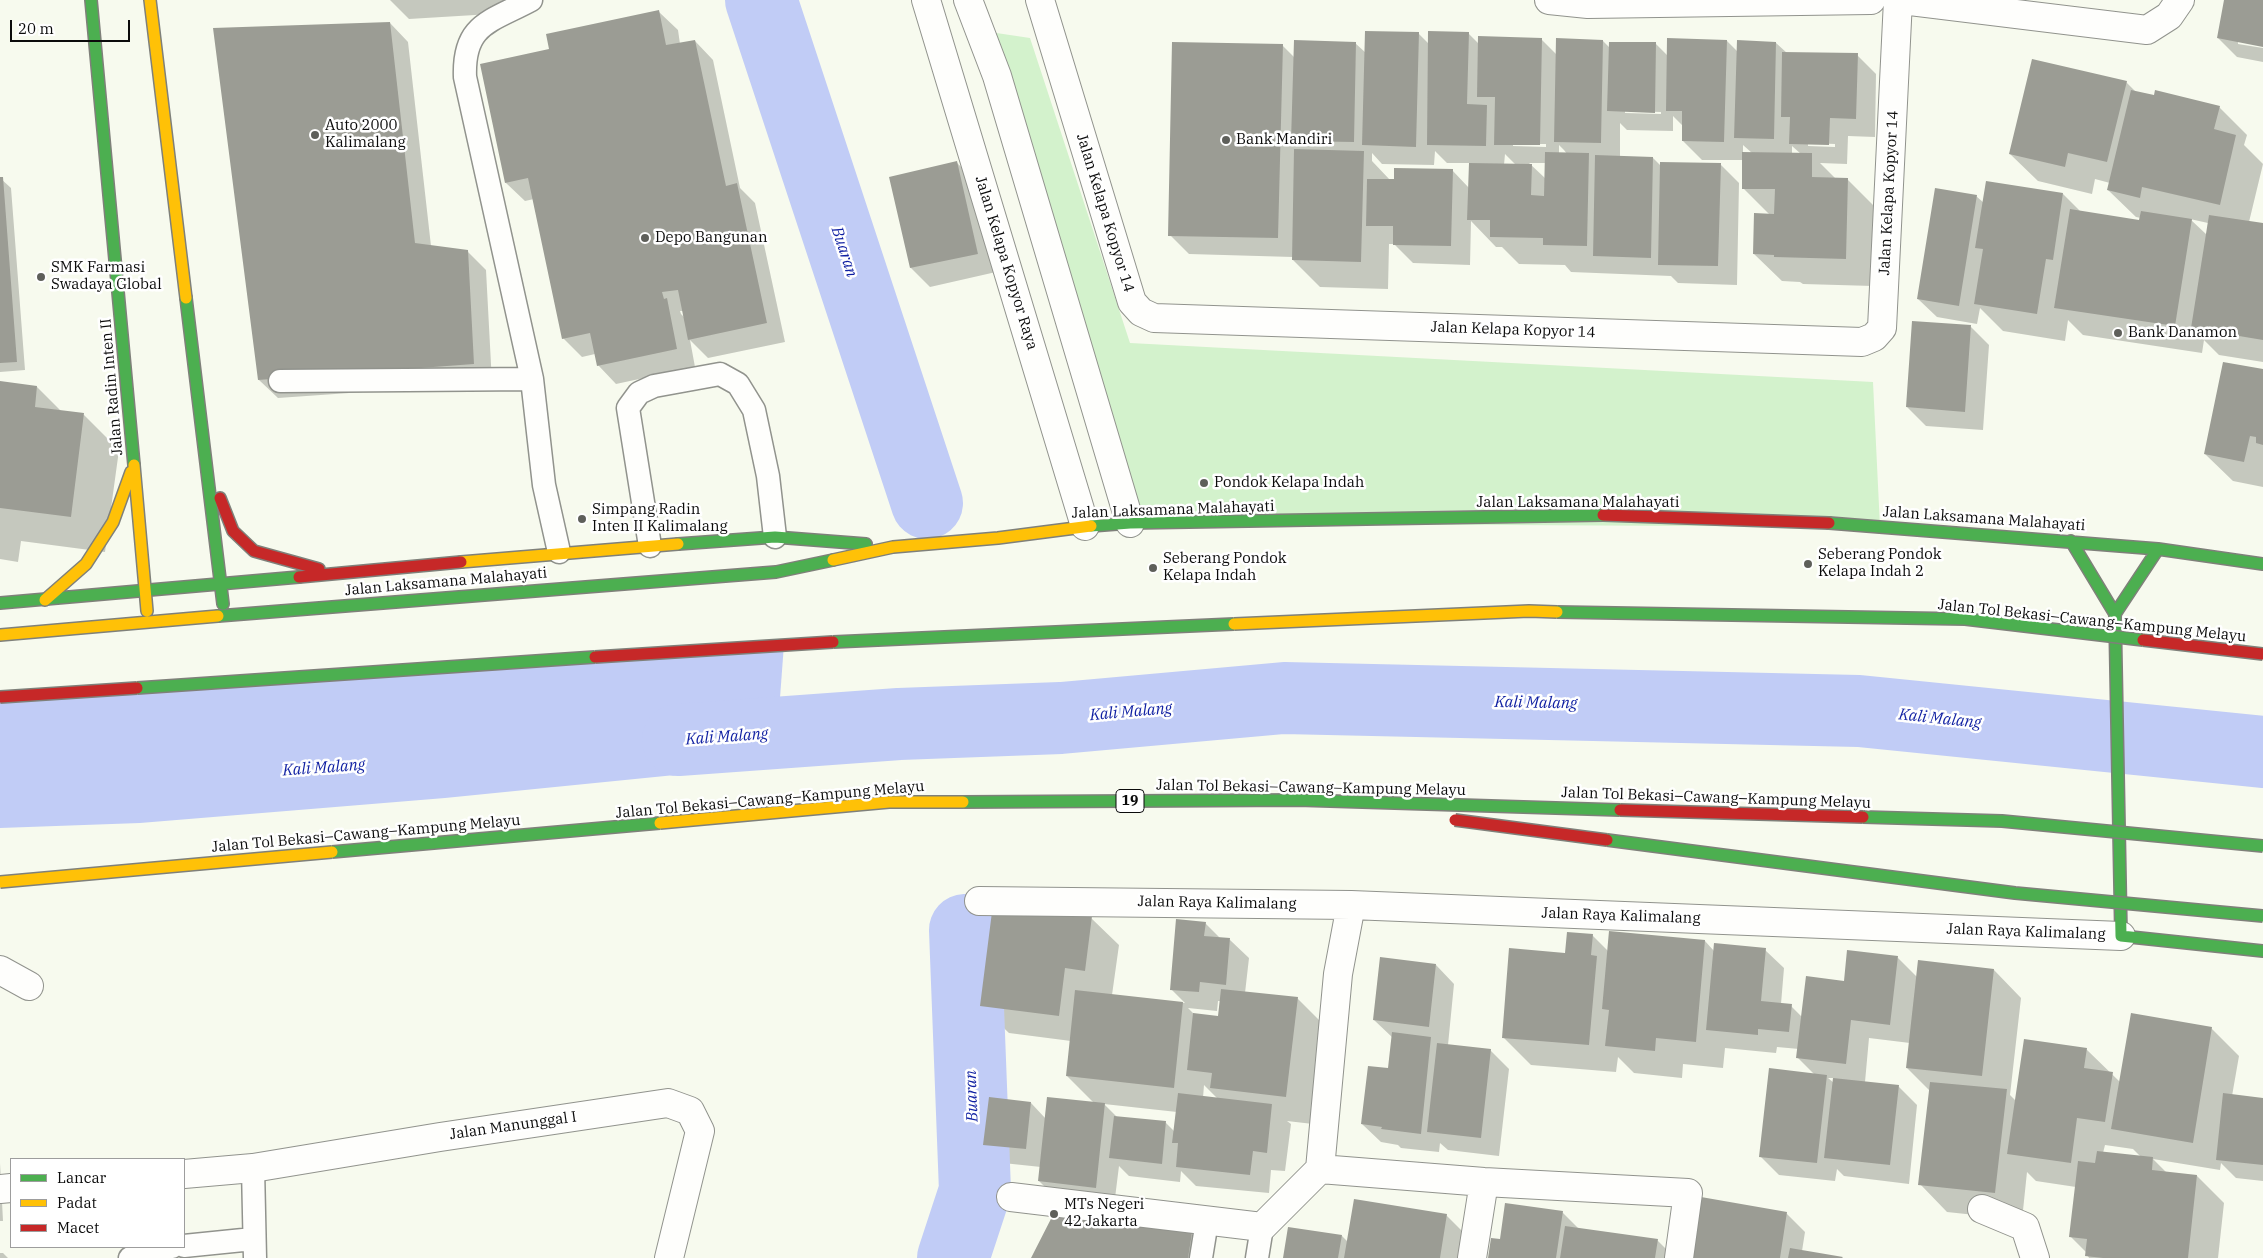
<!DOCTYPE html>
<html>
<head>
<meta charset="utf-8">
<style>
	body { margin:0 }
	#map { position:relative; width:2263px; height:1258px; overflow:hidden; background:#f7faee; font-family:"IBM Plex Serif",serif }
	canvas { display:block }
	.legend { position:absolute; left:10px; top:1158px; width:175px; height:90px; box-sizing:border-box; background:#fff; border:1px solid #9d9d9d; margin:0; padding:6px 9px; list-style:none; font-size:15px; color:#0b0b0b }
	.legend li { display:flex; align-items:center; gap:10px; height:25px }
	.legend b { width:25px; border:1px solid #9d9d9d }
	.scale { position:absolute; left:10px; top:20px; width:120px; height:22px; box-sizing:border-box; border:2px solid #0b0b0b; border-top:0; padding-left:6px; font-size:15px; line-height:18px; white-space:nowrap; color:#0b0b0b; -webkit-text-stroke:4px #fff; paint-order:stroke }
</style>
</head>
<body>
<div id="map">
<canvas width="2263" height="1258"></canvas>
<ul class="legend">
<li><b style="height:6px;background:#4caf50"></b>Lancar</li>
<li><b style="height:6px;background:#ffc107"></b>Padat</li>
<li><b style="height:6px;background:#c62828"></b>Macet</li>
</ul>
<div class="scale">20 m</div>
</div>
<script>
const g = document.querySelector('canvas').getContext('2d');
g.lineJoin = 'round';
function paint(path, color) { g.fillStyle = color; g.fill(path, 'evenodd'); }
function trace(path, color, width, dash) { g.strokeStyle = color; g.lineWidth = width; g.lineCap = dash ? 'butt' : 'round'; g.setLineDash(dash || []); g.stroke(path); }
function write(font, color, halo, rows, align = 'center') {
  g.font = font + ' "IBM Plex Serif",serif'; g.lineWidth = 5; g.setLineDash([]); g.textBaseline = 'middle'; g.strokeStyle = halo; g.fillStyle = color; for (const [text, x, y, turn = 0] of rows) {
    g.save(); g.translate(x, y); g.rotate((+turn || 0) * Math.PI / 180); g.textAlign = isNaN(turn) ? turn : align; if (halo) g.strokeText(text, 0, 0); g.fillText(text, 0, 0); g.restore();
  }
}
paint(new Path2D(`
	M983,31L1030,38L1130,343L1873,382L1880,527L1130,523Z`), '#d3f2cc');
paint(new Path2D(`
	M784,644L775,765L445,798L140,823L0,828V696Z`), '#c1ccf6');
paint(new Path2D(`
	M390,0H507L508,13L409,19Z
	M2225,0H2263V46L2238,41V44L2263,48V62L2237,57L2218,38Z
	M659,12L678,30L680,44L695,41L713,60L740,188L755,203L785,342L708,358L690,340L695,367L616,384L598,365L595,354L582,357L563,338L534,199L525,201L506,183L551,50ZM680,311H683L685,318L681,314Z
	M390,23L408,42L431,246L467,251L486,270L492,383L278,398L259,380Z
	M1418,33L1429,44L1468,33L1479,44L1541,39L1557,55L1603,41L1610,48L1655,43L1668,56L1727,41L1738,52L1776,43L1787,53L1857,55L1876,74L1875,137L1848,136L1847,164L1820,163L1836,179H1847L1875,207L1873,286L1803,284L1800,282L1782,281L1754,254L1770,215L1743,188L1744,160H1702L1683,141V126L1673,116V131L1627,130L1620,123V157L1653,158L1661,166L1721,165L1739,183L1737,285L1678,283L1671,276L1571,272L1565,265L1519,264L1502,247H1496L1471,221L1470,265L1413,263L1394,244H1389L1388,289L1320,287L1293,260V257L1189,254L1170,235L1282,45L1294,57L1355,43L1366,53ZM1625,111L1661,112V114L1625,113ZM1808,143L1835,144V147L1808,146ZM1513,144H1546V147L1513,146ZM1559,145L1564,150L1567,154L1559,153ZM1743,145L1752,153H1743ZM1792,146L1801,154H1792ZM1435,151L1447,163H1470L1469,188L1452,170L1390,180L1372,161V153L1382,164L1434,165ZM1505,154L1516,165H1504ZM1529,163H1546V179Z
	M2126,82L2137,93L2219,107L2247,135L2244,145L2263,164L2249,222L2263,224V362L2219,355L2204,340L2202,353L2083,335L2068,320L2065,341L2003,331L1980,308L1977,324L1937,317L1918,299L1976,196L1984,203L2063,194L2081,212L2140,221L2141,218L2136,217L2108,190L2110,183L2095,179L2092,194L2038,181L2010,154ZM2190,219L2208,223L2207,235Z
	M957,163L976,181L996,272L930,287L911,268L891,178Z
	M0,178L11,188L25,370L0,372Z
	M1970,326L1989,345L1983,430L1926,426L1907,407Z
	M2263,371V487L2233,481L2205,454Z
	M0,382L37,387L62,412L84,415L119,450L105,552L21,541L18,562L0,559Z
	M1091,918L1119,945L1112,995L1185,1003L1171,989L1205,923L1221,939L1230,940L1249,958L1245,993L1297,998L1325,1026L1313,1124L1287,1121L1291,1124L1285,1171L1271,1170L1269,1193L1196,1186L1181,1171L1180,1182L1129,1176L1119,1166L1114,1206L1058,1200L1039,1181L1041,1167L1003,1163L985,1144L1031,1103L1046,1119L1095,1104L1067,1076L1071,1041L1009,1033L981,1006ZM1218,1001H1221L1220,1017L1194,1014L1188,1008L1217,1011ZM1204,1085L1218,1099L1203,1098ZM1104,1104L1177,1112L1175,1132L1166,1123L1118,1118Z
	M1592,935L1608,951L1705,941L1714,951L1765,950L1784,968L1781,1004L1791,1006L1802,1017L1845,982L1898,958L1917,977L1994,970L2021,998L2010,1095L2016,1101L2086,1049L2120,1082L2211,1028L2239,1056L2232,1096L2263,1099V1181L2236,1178L2221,1163L2220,1170L2153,1159L2167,1173L2197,1176L2224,1203L2218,1258H2089L2086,1252L2071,1237L2076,1187L2036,1181L2027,1172L2022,1220L1947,1212L1920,1184L1930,1091L1907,1068L1910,1043L1869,1038L1865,1082L1898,1086L1917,1105L1909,1184L1844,1176L1837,1169L1835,1181L1779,1175L1760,1156L1815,1075L1798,1058L1799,1049L1777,1047L1776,1053L1725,1048L1723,1068L1683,1064L1682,1078L1634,1073L1618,1057L1616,1072L1531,1065L1503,1037L1566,954ZM1828,1078H1834V1083ZM2105,1145L2133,1149L2141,1157L2103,1153Z
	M1436,965L1454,984L1448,1045L1490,1050L1509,1069L1499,1156L1448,1150L1440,1143L1439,1152L1401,1148L1398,1145L1381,1142L1362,1124L1389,1069L1393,1038L1374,1020Z
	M0,1163L3,1221H0Z
	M1562,1212L1579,1229L1657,1240L1675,1258H1489L1501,1241Z
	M1786,1213L1805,1232L1802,1251L1839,1258H1693Z
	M1446,1215L1474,1243L1471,1258H1285L1342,1236L1348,1242Z
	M1191,1234L1200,1243L1198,1258H1032Z
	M0,1253H3L8,1258H0Z`), '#0003');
trace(new Path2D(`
	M761,0L927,503
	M678,740L899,724L1061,718L1284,698L1859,711L2263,752
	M953,1258L975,1191L965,930`), '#c1ccf6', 72);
paint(new Path2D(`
	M2224,0H2263V47L2217,38Z
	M659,10L666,45L695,40L726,186L737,183L767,323L688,340L678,290L662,292L664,299L667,298L677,349L597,366L590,333L562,339L528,178L505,183L480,64L549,49L546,34Z
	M390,22L415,243L468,250L474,364L258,380L213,28Z
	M1365,31L1419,32L1416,147L1362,145Z
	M1428,31L1469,32L1467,104L1487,105L1486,146L1427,145Z
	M1478,36L1542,38L1540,145H1494L1495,97H1477Z
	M1556,38L1603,40L1601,143L1554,142Z
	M1667,38L1727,40L1724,142L1682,141V111H1666Z
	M1294,40L1356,42L1354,142L1291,141Z
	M1737,40L1776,42L1774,139L1734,138Z
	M1172,42L1283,44L1278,238L1168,236Z
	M1609,42H1656L1655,113L1607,111Z
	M1782,52L1858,53L1856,119L1830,118L1829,145L1789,144L1790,117H1781Z
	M2032,59L2127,81L2107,162L2068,153L2065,167L2009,154Z
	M2131,90L2154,95L2155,90L2220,106L2214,129L2236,135L2220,205L2142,187L2140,198L2107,190Z
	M1294,149L1364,151L1361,262L1292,260Z
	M1545,152L1589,153L1587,246L1543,245V238L1490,237V220H1467L1469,163L1532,164L1531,195L1544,196Z
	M1742,152L1812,153V177L1848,178L1846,259L1774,257V255L1753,254L1754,213L1774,214L1775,189H1742Z
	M1595,155L1653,157L1651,258L1593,256Z
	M957,161L978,254L910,268L889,177Z
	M1660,162L1721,163L1718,266L1658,265Z
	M1394,168L1453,169L1451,246L1393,245V226H1366L1367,179H1394Z
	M0,177H3L17,362L0,363Z
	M1986,181L2063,193L2053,260L2046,259L2037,314L1974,304L1983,249L1975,248Z
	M1935,188L1977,195L1959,306L1917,299Z
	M2070,209L2139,220L2141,211L2192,219L2175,326L2054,308Z
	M2209,215L2263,223V340L2191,328Z
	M1912,321L1971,325L1965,412L1906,407Z
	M2223,362L2263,369V445L2256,443V437L2250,436L2244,462L2204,454Z
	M0,381L37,386L35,407L84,413L71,517L0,508Z
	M993,904L1092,916L1085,971L1065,968L1059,1016L980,1006Z
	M1176,919L1206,922L1204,936L1230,938L1226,985L1200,982L1199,992L1170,990Z
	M1609,931L1705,940L1696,1042L1656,1038L1655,1051L1605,1046L1609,1010L1602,1009Z
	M1567,932L1593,934L1591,955L1597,956L1589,1045L1502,1038L1509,948L1565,953Z
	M1714,943L1766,948L1761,1001L1792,1004L1789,1032L1758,1029V1035L1706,1030Z
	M1847,950L1898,956L1890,1025L1851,1020L1846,1064L1796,1058L1806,976L1844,981Z
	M1380,957L1436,964L1429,1027L1373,1020Z
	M1918,960L1994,969L1982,1076L1906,1068Z
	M1221,989L1298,997L1286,1097L1210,1088L1212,1073L1187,1070L1193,1013L1218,1016Z
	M1075,990L1183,1002L1174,1088L1066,1076Z
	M2131,1013L2212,1027L2193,1143L2111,1129Z
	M1392,1032L1431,1037L1421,1134L1381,1129L1382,1127L1361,1124L1368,1066L1388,1068Z
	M2024,1039L2087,1048L2084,1068L2113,1072L2105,1122L2077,1118L2071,1163L2007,1154Z
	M1437,1043L1491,1049L1481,1138L1427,1132Z
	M1769,1068L1827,1075L1817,1163L1759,1157Z
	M1833,1078L1899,1085L1890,1165L1824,1158Z
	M1930,1082L2007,1089L1995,1193L1918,1185Z
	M1178,1093L1272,1104L1267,1153L1253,1151L1250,1175L1176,1167L1178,1143H1172Z
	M2223,1093L2263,1098V1165L2216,1160Z
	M989,1097L1031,1102L1026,1149L983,1145Z
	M1047,1097L1105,1103L1096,1188L1038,1181Z
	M1114,1116L1166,1121L1162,1164L1109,1158Z
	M2097,1151L2153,1157L2152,1170L2197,1175L2188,1258H2103L2085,1256L2087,1239L2069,1237L2078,1161L2095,1163Z
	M1701,1197L1787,1212L1780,1258H1691Z
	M1354,1199L1447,1214L1440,1258H1344Z
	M1505,1203L1563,1211L1556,1258H1488L1491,1238L1500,1239Z
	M1055,1211L1192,1233L1188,1258H1031Z
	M1565,1226L1658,1239L1655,1258H1560Z
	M1288,1227L1342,1235L1338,1258H1283Z
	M1790,1248L1843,1257L1842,1258H1788Z`), '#9b9c94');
const lane = new Path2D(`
	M531,0C490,22 463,24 465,77L532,379L544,485L559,552
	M280,381L532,379
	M650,546L628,408L639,393L654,386L720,374L738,384L754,410L768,476L775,537
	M253,1168L255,1258
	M184,1246L253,1239
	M130,1258L144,1252L172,1247
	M1201,1258L1207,1221
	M1257,1258L1262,1227`);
const street = new Path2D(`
	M926,0L1085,526
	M968,0L997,76L1130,523
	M1040,0L1132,302L1141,312L1154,318L1862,342L1874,337L1882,328L1898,0
	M1549,0L1588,4L1871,0
	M1902,0L2147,30L2169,16L2180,0
	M979,901L1351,905L2121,936
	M0,970L29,986
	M1320,1169L1484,1182L1688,1193L1679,1258
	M184,1174L253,1168L440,1137L668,1103L690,1111L700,1131L669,1258
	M0,1189L11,1188
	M1011,1197L1262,1227L1320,1169L1338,974L1351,905
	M1982,1209L2025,1227L2035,1258
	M1472,1258L1484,1182`);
const fast = new Path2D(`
	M91,0L134,465
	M186,298L223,604
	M1829,523L2158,549L2263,564
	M1091,526L1130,523L1603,515
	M2071,541L2115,614L2121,936L2263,951
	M678,544L775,537L866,544
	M0,603L299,577
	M2115,614L2158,549
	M218,616L776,572L833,560`);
const slow = new Path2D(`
	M150,0L186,298
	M134,465L147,611
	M833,560L893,547L998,538L1091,526
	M461,562L678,544
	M45,600L86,564L113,522L131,472
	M0,635L218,616`);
const jam = new Path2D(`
	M220,498L233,531L254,551L319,569
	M1603,515L1829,523
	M299,577L461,562`);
trace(lane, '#91938d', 25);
trace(street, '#91938d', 30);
trace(fast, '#7f807a', 14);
trace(slow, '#7f807a', 14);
trace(jam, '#7f807a', 14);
trace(lane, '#fefefc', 22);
trace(street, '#fefefc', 28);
trace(fast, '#4caf50', 11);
trace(slow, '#ffc107', 11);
trace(jam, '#c62828', 11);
const fastBridge = new Path2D(`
	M1557,612L1965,619L2143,640
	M833,642L1234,624
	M137,688L595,657
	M963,802L1298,800L1620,810
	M1863,817L2002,821L2263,846
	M1607,840L2015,893L2263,916
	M332,852L660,823`);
const slowBridge = new Path2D(`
	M1234,624L1529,611L1557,612
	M660,823L889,802H963
	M0,882L332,852`);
const jamBridge = new Path2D(`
	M2143,640L2263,654
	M595,657L833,642
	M0,697L137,688
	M1620,810L1863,817
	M1455,820L1607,840`);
trace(fastBridge, '#7f807a', 14, []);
trace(slowBridge, '#7f807a', 14, []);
trace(jamBridge, '#7f807a', 14, []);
trace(fastBridge, '#4caf50', 11);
trace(slowBridge, '#ffc107', 11);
trace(jamBridge, '#c62828', 11);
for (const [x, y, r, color] of [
	[315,135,5,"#5e5f5a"],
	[1226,140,5,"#5e5f5a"],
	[645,238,5,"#5e5f5a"],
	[41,277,5,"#5e5f5a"],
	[2118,333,5,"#5e5f5a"],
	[1204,483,5,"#5e5f5a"],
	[582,519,5,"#5e5f5a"],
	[1808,564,5,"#5e5f5a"],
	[1153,568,5,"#5e5f5a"],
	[1054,1214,5,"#5e5f5a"]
]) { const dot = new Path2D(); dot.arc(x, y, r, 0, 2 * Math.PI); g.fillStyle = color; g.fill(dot); trace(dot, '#fff', 2); }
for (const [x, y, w] of [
	[1130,801,28]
]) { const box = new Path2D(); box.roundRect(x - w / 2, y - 11.5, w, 23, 4); g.fillStyle = '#fff'; g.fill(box); trace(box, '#0b0b0b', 1); }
write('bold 14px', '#0b0b0b', null, [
	["19",1130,801]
]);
write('15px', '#0b0b0b', '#fff', [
	["Auto 2000",325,126],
	["Kalimalang",325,143],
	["Bank Mandiri",1236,140],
	["Depo Bangunan",655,238],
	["SMK Farmasi",51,268],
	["Swadaya Global",51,285],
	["Bank Danamon",2128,333],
	["Pondok Kelapa Indah",1214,483],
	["Simpang Radin",592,510],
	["Inten II Kalimalang",592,527],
	["Seberang Pondok",1818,555],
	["Kelapa Indah 2",1818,572],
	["Seberang Pondok",1163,559],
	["Kelapa Indah",1163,576],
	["MTs Negeri",1064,1205],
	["42 Jakarta",1064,1222]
], 'left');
write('15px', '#0b0b0b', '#fff', [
	["Jalan Kelapa Kopyor 14",1889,193,-87],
	["Jalan Kelapa Kopyor 14",1105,213,73],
	["Jalan Kelapa Kopyor Raya",1006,263,73],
	["Jalan Kelapa Kopyor 14",1513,330,2],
	["Jalan Radin Inten II",112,387,-95],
	["Jalan Laksamana Malahayati",1578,503],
	["Jalan Laksamana Malahayati",1173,510,-2],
	["Jalan Laksamana Malahayati",1984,519,4],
	["Jalan Laksamana Malahayati",446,582,-5],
	["Jalan Tol Bekasi–Cawang–Kampung Melayu",2092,621,6],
	["Jalan Tol Bekasi–Cawang–Kampung Melayu",1311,788,1],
	["Jalan Tol Bekasi–Cawang–Kampung Melayu",1716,798,2],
	["Jalan Tol Bekasi–Cawang–Kampung Melayu",770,800,-5],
	["Jalan Tol Bekasi–Cawang–Kampung Melayu",366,834,-5],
	["Jalan Raya Kalimalang",1217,903,1],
	["Jalan Raya Kalimalang",1621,916,2],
	["Jalan Raya Kalimalang",2026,932,2],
	["Jalan Manunggal I",513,1126,-8]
]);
write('italic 16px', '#0f1fa2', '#fff', [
	["Buaran",844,252,72],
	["Kali Malang",1536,703,1],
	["Kali Malang",1131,712,-5],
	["Kali Malang",1940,719,6],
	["Kali Malang",727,737,-4],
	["Kali Malang",324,768,-4],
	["Buaran",972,1096,-92]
]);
</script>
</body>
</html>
